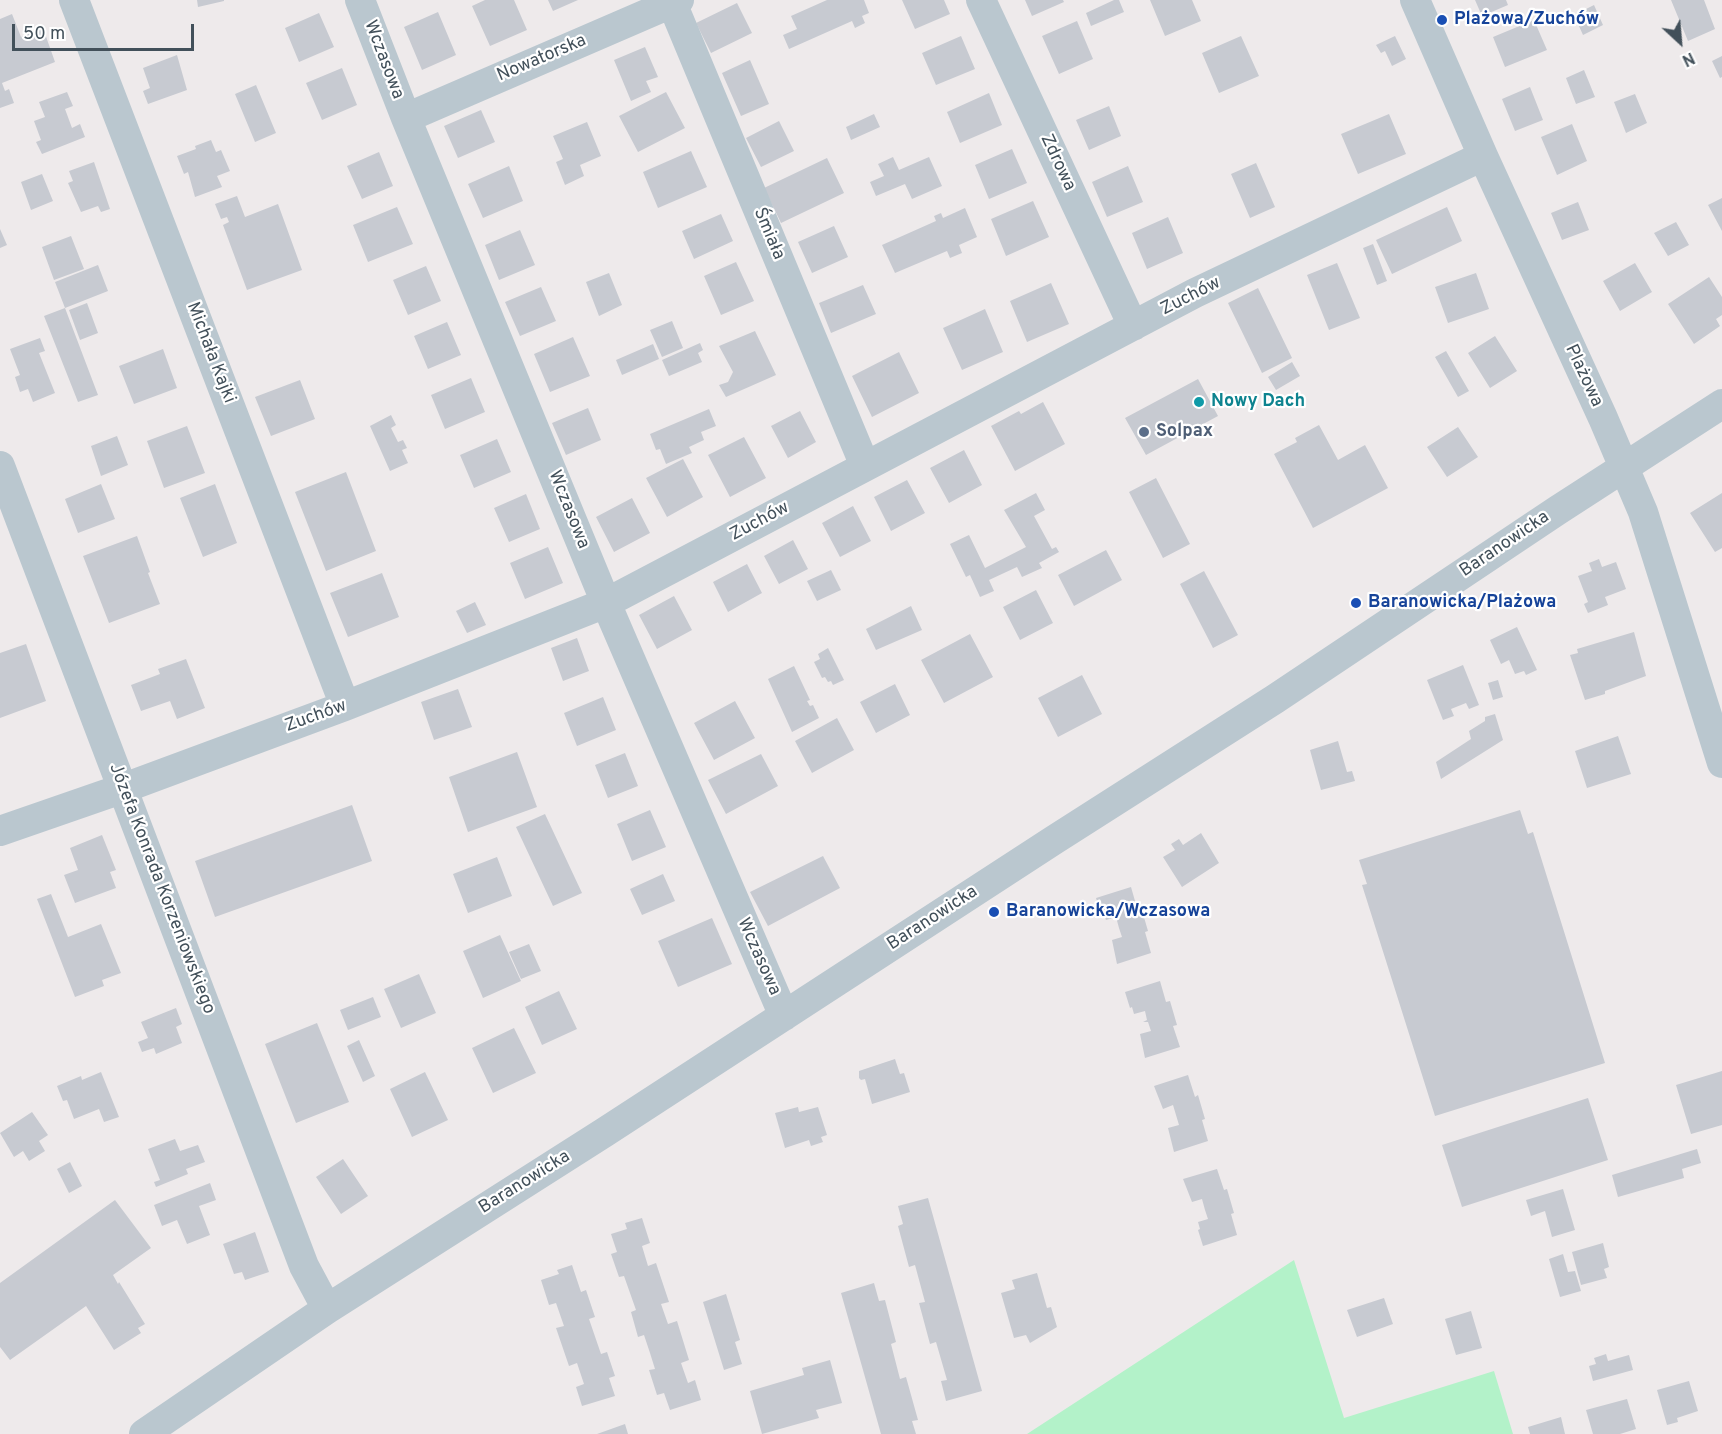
<!DOCTYPE html>
<html>
<head>
<meta charset="utf-8">
<style>
	body { margin:0 }
	#map { position:relative; width:1722px; height:1434px; overflow:hidden; background:#eeeaeb; font-family:Overpass,sans-serif }
	canvas { display:block }
	.north { position:absolute; left:1650px; top:12px; width:60px; height:60px; -webkit-text-stroke:4px #fff; paint-order:stroke; rotate:154deg; font-size:16px; font-weight:700; line-height:24px; text-align:center; color:#42505a }
	.north::after { content:''; display:block; margin:auto; width:21px; height:27px; background:#42505a; clip-path:polygon(50% 0,100% 100%,50% 72%,0 100%) }
	.scale { position:absolute; left:12px; top:24px; width:182px; height:27px; box-sizing:border-box; border:3px solid #42505a; border-top:0; padding-left:8px; font-size:18px; line-height:21px; white-space:nowrap; color:#42505a; -webkit-text-stroke:4px #fff; paint-order:stroke }
</style>
</head>
<body>
<div id="map">
<canvas width="1722" height="1434"></canvas>
<div class="north">N</div>
<div class="scale">50 m</div>
</div>
<script>
const g = document.querySelector('canvas').getContext('2d');
g.lineJoin = 'round';
function paint(path, color) { g.fillStyle = color; g.fill(path, 'evenodd'); }
function trace(path, color, width, dash) { g.strokeStyle = color; g.lineWidth = width; g.lineCap = dash ? 'butt' : 'round'; g.setLineDash(dash || []); g.stroke(path); }
function write(font, color, halo, rows, align = 'center') {
  g.font = font + ' Overpass,sans-serif'; g.lineWidth = 4.5; g.setLineDash([]); g.textBaseline = 'middle'; g.strokeStyle = halo; g.fillStyle = color; for (const [text, x, y, turn = 0] of rows) {
    g.save(); g.translate(x, y); g.rotate((+turn || 0) * Math.PI / 180); g.textAlign = isNaN(turn) ? turn : align; if (halo) g.strokeText(text, 0, 0); g.fillText(text, 0, 0); g.restore();
  }
}
paint(new Path2D(`
	M1294,1260L1344,1418L1494,1371L1513,1434H1027Z`), '#b3f2c9');
paint(new Path2D(`
	M197,0H224V1L198,7Z
	M485,0H514L527,30L490,46L472,6Z
	M548,0H578L553,11Z
	M827,0H864L869,13L862,16L865,23L855,28L852,21L789,49L783,35L797,29L791,16Z
	M902,0H944L950,14L915,29Z
	M1025,0H1063L1064,2L1032,16Z
	M1114,0H1119L1124,12L1091,26L1086,13Z
	M1150,0H1192L1201,21L1165,36Z
	M1475,0H1506L1508,5L1482,16Z
	M1671,0H1704L1715,29L1688,41Z
	M737,3L752,33L711,53L696,23Z
	M1594,5L1603,25L1583,35L1574,15Z
	M438,12L456,55L422,70L404,27Z
	M319,13L334,47L299,62L285,28Z
	M12,14L21,37L43,28L55,62L2,83L5,91L9,89L14,103L0,108V19Z
	M1534,20L1547,50L1505,67L1493,37Z
	M1077,21L1093,59L1059,74L1042,36Z
	M961,36L975,69L936,85L922,53Z
	M1241,36L1259,76L1219,93L1202,53Z
	M1395,36L1406,59L1392,66L1385,51L1381,53L1376,45Z
	M645,47L658,77L646,81L651,92L631,101L614,60Z
	M177,55L187,90L148,104L143,91L150,88L143,68Z
	M1722,56V77L1720,78L1712,61Z
	M750,60L769,104L741,116L722,73Z
	M342,68L357,105L322,120L306,83Z
	M1584,70L1595,97L1576,104L1566,78Z
	M256,85L276,133L255,142L235,94Z
	M1530,87L1543,120L1515,131L1502,99Z
	M67,92L73,106L65,109L72,128L80,124L85,137L42,154L36,142L41,140L34,121L45,117L39,102Z
	M666,92L685,128L638,152L619,116Z
	M989,93L1002,125L960,143L947,112Z
	M1635,94L1647,123L1626,133L1614,102Z
	M1109,106L1121,136L1089,150L1076,120Z
	M481,110L495,142L458,158L444,126Z
	M874,114L880,127L851,140L846,127Z
	M1389,114L1406,154L1358,174L1341,134Z
	M779,121L794,151L761,167L746,138Z
	M587,122L601,156L580,165L584,176L565,185L556,162L563,159L553,136Z
	M1572,124L1587,161L1557,175L1541,137Z
	M211,140L216,152L221,150L230,171L217,176L222,187L195,197L188,172L184,174L177,156L196,149L195,146Z
	M1012,149L1027,183L989,199L975,165Z
	M691,151L707,187L658,208L643,172Z
	M379,152L393,186L362,199L347,166Z
	M893,157L899,170L929,157L942,186L912,199L905,184L876,196L870,182L884,176L878,164Z
	M827,158L844,193L781,223L764,188Z
	M94,162L110,209L101,212L98,206L81,212L68,183L73,181L69,171Z
	M1256,163L1275,207L1250,218L1231,174Z
	M509,166L523,201L483,218L468,184Z
	M1128,166L1143,202L1107,217L1092,182Z
	M42,174L53,201L31,210L21,182Z
	M237,196L245,217L278,204L302,270L247,290L223,225L229,222L227,217L221,219L215,204Z
	M1722,198V231L1708,205Z
	M1033,201L1049,237L1006,256L991,219Z
	M1578,202L1589,230L1562,240L1551,213Z
	M397,207L413,244L368,262L353,225Z
	M1447,207L1462,241L1392,274L1376,240Z
	M965,208L977,237L959,245L962,253L950,258L947,251L895,273L882,245L936,221L934,216L941,213L943,218Z
	M721,214L733,241L694,259L682,231Z
	M1168,217L1183,253L1147,269L1132,233Z
	M1676,222L1689,245L1668,256L1654,233Z
	M834,226L848,257L812,273L798,242Z
	M0,229L7,245L0,248Z
	M520,230L535,265L499,280L485,245Z
	M71,236L84,269L54,280L42,247Z
	M1373,244L1387,281L1377,285L1363,248Z
	M736,262L754,301L721,315L704,276Z
	M1337,263L1360,318L1329,330L1307,275Z
	M1635,263L1652,292L1620,311L1603,281Z
	M98,265L108,291L65,308L55,282Z
	M426,266L441,301L408,315L393,280Z
	M609,273L622,305L599,316L586,282Z
	M1476,273L1489,309L1448,323L1435,287Z
	M1709,277L1722,297V315L1716,319L1720,326L1694,344L1668,304Z
	M1051,283L1069,324L1027,342L1010,301Z
	M863,285L876,314L831,333L819,303Z
	M541,287L556,321L520,336L505,302Z
	M1258,288L1292,358L1262,373L1228,303Z
	M87,303L98,333L80,340L69,310Z
	M65,308L98,395L78,402L44,316Z
	M985,309L1003,352L962,370L943,328Z
	M672,321L683,348L662,357L650,330Z
	M447,322L461,355L428,369L414,336Z
	M755,331L776,375L726,397L719,385L728,382L733,372L719,346Z
	M1495,336L1517,371L1490,388L1468,353Z
	M573,337L590,376L550,392L534,354Z
	M40,338L45,351L39,353L55,393L33,402L28,389L20,392L15,377L20,375L10,349Z
	M700,343L703,350L698,353L702,362L669,376L662,360Z
	M653,344L659,359L622,375L616,360Z
	M163,349L177,388L134,404L119,366Z
	M1446,351L1469,391L1458,397L1435,357Z
	M899,352L919,393L872,417L852,376Z
	M1292,362L1300,376L1276,390L1268,377Z
	M471,378L485,412L445,429L431,395Z
	M1198,379L1218,416L1146,455L1125,418Z
	M300,380L315,419L271,436L255,397Z
	M1043,402L1065,444L1015,471L991,426L1019,411L1021,414Z
	M588,408L601,440L566,455L552,423Z
	M709,409L716,426L701,432L704,440L689,447L692,453L666,464L660,449L656,450L650,434Z
	M800,411L816,442L788,458L771,426Z
	M391,415L396,425L391,428L398,442L403,440L407,448L402,450L408,463L390,471L370,426Z
	M1319,425L1338,460L1365,445L1388,488L1313,528L1274,454L1297,442L1295,438Z
	M187,426L205,473L164,488L147,441Z
	M1458,427L1478,457L1447,477L1427,447Z
	M117,436L128,465L101,476L91,446Z
	M744,437L766,478L730,497L708,455Z
	M497,439L511,472L474,488L460,455Z
	M964,450L982,485L949,503L930,468Z
	M683,459L703,497L667,517L646,478Z
	M346,472L376,551L326,571L295,492Z
	M1156,478L1190,544L1163,558L1129,492Z
	M907,480L925,513L891,531L874,497Z
	M101,484L115,519L78,533L65,499Z
	M215,484L237,543L203,557L180,498Z
	M1036,493L1045,510L1034,516L1052,549L1056,547L1059,552L1039,563L1042,568L1022,577L1017,567L989,580L994,591L980,597L970,575L966,577L950,544L969,535L985,568L1026,547L1004,510Z
	M1722,493V548L1715,552L1690,513Z
	M526,494L540,529L509,542L494,508Z
	M632,498L650,533L614,552L596,517Z
	M853,506L871,541L840,557L822,523Z
	M137,536L150,572L148,573L160,604L109,623L83,556Z
	M793,540L808,569L779,584L764,556Z
	M548,547L563,583L525,599L510,563Z
	M1106,550L1122,580L1074,606L1058,575Z
	M1599,559L1602,567L1616,562L1626,589L1605,597L1608,605L1588,613L1584,604L1588,602L1578,576L1592,571L1589,563Z
	M747,564L762,593L728,612L713,582Z
	M831,570L841,590L817,601L807,581Z
	M1204,571L1238,635L1213,648L1180,584Z
	M382,573L399,617L348,637L330,593Z
	M1036,590L1053,623L1020,640L1003,607Z
	M674,596L692,630L657,649L639,615Z
	M475,602L486,625L467,633L456,611Z
	M911,606L922,630L876,650L866,629Z
	M1517,627L1537,670L1526,675L1524,671L1515,674L1509,660L1501,664L1490,640Z
	M1634,632L1646,676L1605,691V694L1585,700L1570,655L1578,653L1577,649Z
	M970,634L993,677L944,703L921,660Z
	M577,638L589,671L563,681L551,648Z
	M26,644L46,701L0,718V653Z
	M828,648L844,680L833,685L831,681L828,682L825,677L822,678L814,662L820,659L818,654Z
	M186,659L205,708L177,719L170,701L141,711L131,685L160,674L158,669Z
	M1463,665L1479,705L1469,709L1466,703L1451,709L1454,716L1443,720L1427,680Z
	M794,666L810,700L807,701L810,706L813,705L819,718L792,732L768,679Z
	M1082,675L1102,714L1058,737L1038,698Z
	M1498,680L1503,697L1493,700L1488,683Z
	M895,684L910,715L876,733L860,702Z
	M458,689L472,727L434,740L421,702Z
	M603,697L616,730L577,746L564,713Z
	M735,701L755,738L714,760L694,723Z
	M1495,714L1503,740L1441,779L1436,762L1471,739L1469,731L1485,721V717Z
	M837,718L854,750L812,773L795,741Z
	M1618,736L1631,774L1587,788L1575,751Z
	M1338,741L1347,772L1352,771L1355,781L1321,790L1310,750Z
	M517,752L537,807L468,832L449,777Z
	M625,753L638,786L608,798L595,765Z
	M761,754L778,786L726,814L708,780Z
	M352,805L372,861L215,917L195,861Z
	M650,810L666,847L632,861L617,824Z
	M1520,810L1528,834L1533,832L1605,1063L1435,1116L1362,885L1367,884L1359,860Z
	M545,814L582,893L553,906L516,827Z
	M1201,833L1219,863L1182,887L1163,857L1175,850L1171,844L1179,839L1183,845Z
	M102,835L116,870L110,872L116,888L75,903L64,875L78,870L70,848Z
	M823,856L840,888L768,926L750,892Z
	M497,857L512,896L468,913L453,874Z
	M663,874L675,901L642,915L630,889Z
	M1131,887L1137,908L1141,907L1148,931L1145,932L1151,953L1117,964L1112,940L1122,937L1119,928L1116,917L1106,920L1103,913L1101,914L1096,898Z
	M51,894L68,937L101,924L121,973L102,980L104,986L75,997L37,899Z
	M712,918L732,964L678,987L658,941Z
	M500,935L521,981L483,998L463,951Z
	M529,944L541,971L521,979L509,952Z
	M419,974L436,1013L401,1028L384,989Z
	M1160,981L1166,1002L1170,1001L1177,1025L1173,1026L1180,1047L1145,1058L1140,1034L1151,1031L1148,1022H1143L1147,1020L1145,1011L1134,1014L1132,1007L1130,1008L1125,992Z
	M559,991L577,1029L542,1045L525,1007Z
	M373,997L381,1017L348,1030L340,1010Z
	M176,1008L182,1024L176,1027L182,1043L156,1054L154,1048L142,1052L138,1042L148,1038L141,1022Z
	M317,1023L349,1102L296,1123L265,1044Z
	M514,1028L536,1073L493,1093L472,1048Z
	M359,1040L375,1076L363,1082L347,1046Z
	M895,1059L900,1074L904,1073L910,1092L872,1104L865,1079L861,1080L859,1078V1071Z
	M1722,1071V1125L1691,1134L1676,1085Z
	M101,1072L119,1117L104,1122L99,1109L74,1119L67,1100L63,1101L57,1086L81,1076L82,1080Z
	M425,1072L448,1120L412,1137L390,1089Z
	M1188,1075L1195,1097L1198,1095L1205,1119L1202,1120L1208,1141L1174,1152L1168,1128L1179,1125L1173,1105L1163,1109L1154,1086Z
	M1588,1098L1608,1160L1462,1207L1442,1145Z
	M798,1107L799,1112L818,1107L827,1135L821,1137L823,1142L811,1146L809,1140L785,1148L775,1113Z
	M32,1112L48,1135L39,1141L45,1151L29,1161L23,1151L14,1157L0,1133Z
	M175,1139L180,1151L198,1145L205,1162L186,1169L188,1174L156,1187L154,1182L160,1180L148,1149Z
	M1697,1149L1701,1163L1682,1169L1684,1178L1618,1197L1612,1175Z
	M343,1159L368,1196L341,1214L316,1177Z
	M70,1162L82,1186L69,1193L57,1169Z
	M1217,1169L1224,1190L1227,1189L1234,1213L1231,1214L1237,1235L1203,1246L1198,1230L1200,1229L1198,1222L1208,1219L1205,1210L1202,1199L1192,1202L1183,1179Z
	M210,1183L216,1200L199,1206L210,1235L187,1244L177,1220L162,1226L154,1205Z
	M1563,1189L1575,1230L1552,1237L1545,1211L1531,1216L1526,1200Z
	M928,1198L982,1391L946,1401L941,1381L947,1380L936,1342L930,1344L919,1303L925,1302L915,1265L909,1267L898,1226L903,1224L898,1206Z
	M115,1200L151,1248L113,1275L118,1284L119,1282L145,1324L138,1328L141,1333L114,1350L86,1306L10,1360L0,1347V1283Z
	M642,1218L650,1243L642,1246L648,1266L656,1263L669,1302L661,1304L668,1324L677,1321L689,1360L681,1363L688,1383L695,1380L701,1400L670,1410L664,1393L657,1395L649,1370L655,1369L650,1353L644,1335L638,1337L631,1312L636,1310L624,1276L619,1277L611,1254L617,1252L611,1234L627,1229L625,1223Z
	M255,1232L269,1272L245,1280L242,1272L234,1274L223,1244Z
	M1603,1243L1609,1267L1604,1269L1607,1278L1581,1285L1572,1252Z
	M1563,1254L1568,1272L1575,1271L1581,1291L1560,1297L1549,1259Z
	M572,1265L581,1292L586,1290L595,1317L589,1319L601,1354L607,1352L615,1376L609,1378L615,1396L582,1406L576,1387L584,1384L577,1363L569,1366L556,1328L564,1326L556,1303L549,1305L541,1280L559,1274L557,1270Z
	M1037,1273L1047,1308L1051,1307L1057,1327L1030,1343L1026,1335L1014,1338L1001,1293L1015,1289L1012,1280Z
	M874,1283L879,1301L885,1300L896,1342L891,1344L900,1379L906,1377L918,1420L912,1421L916,1434H881L863,1370L841,1293Z
	M726,1294L740,1340L735,1342L742,1364L724,1370L703,1302Z
	M1384,1298L1393,1324L1357,1337L1347,1310Z
	M1471,1311L1482,1348L1456,1355L1445,1319Z
	M1606,1354L1608,1361L1629,1355L1633,1370L1593,1381L1589,1366L1596,1364L1594,1358Z
	M830,1360L842,1403L816,1410L819,1418L762,1434L750,1391L804,1375L802,1368Z
	M1689,1381L1698,1411L1677,1418L1678,1422L1667,1425L1657,1390Z
	M1627,1399L1636,1429L1620,1434H1593L1586,1410Z
	M1561,1417L1565,1434H1530L1528,1427Z
	M625,1424L628,1434H597Z`), '#c7cad1');
trace(new Path2D(`
	M74,0L345,706
	M360,0L406,118L606,603L784,1016
	M981,0L1133,326
	M1415,0L1483,156L1603,418L1643,512L1722,763
	M672,3L865,466
	M406,118L679,0
	M0,466L304,1266L327,1309
	M0,831L124,788L345,706L606,603L1195,293L1483,156
	M144,1434L327,1309L605,1132L1054,840L1275,699L1558,510L1722,404`), '#bac7cf', 30);
for (const [x, y, r, color] of [
	[1442,20,6,"#1a4fb4"],
	[1199,402,6,"#0f9aa8"],
	[1144,432,6,"#5c6f8a"],
	[1356,603,6,"#1a4fb4"],
	[994,912,6,"#1a4fb4"]
]) { const dot = new Path2D(); dot.arc(x, y, r, 0, 2 * Math.PI); g.fillStyle = color; g.fill(dot); trace(dot, '#fff', 2); }
write('bold 18px', '#164399', '#fff', [
	["Plażowa/Zuchów",1454,20],
	["Baranowicka/Plażowa",1368,603],
	["Baranowicka/Wczasowa",1006,912]
], 'left');
write('18px', '#42505a', '#fff', [
	["Nowatorska",542,59,-23],
	["Wczasowa",383,60,69],
	["Zdrowa",1057,163,65],
	["Śmiała",768,234,67],
	["Zuchów",1191,297,-27],
	["Michała Kajki",210,353,69],
	["Plażowa",1583,376,65],
	["Wczasowa",568,510,68],
	["Zuchów",760,522,-28],
	["Baranowicka",1505,545,-34],
	["Zuchów",316,717,-20],
	["Józefa Konrada Korzeniowskiego",161,889,69],
	["Baranowicka",933,919,-33],
	["Wczasowa",758,957,66],
	["Baranowicka",525,1183,-32]
]);
write('bold 18px', '#0d838f', '#fff', [
	["Nowy Dach",1211,402]
], 'left');
write('bold 18px', '#4e5e75', '#fff', [
	["Solpax",1156,432]
], 'left');
</script>
</body>
</html>
